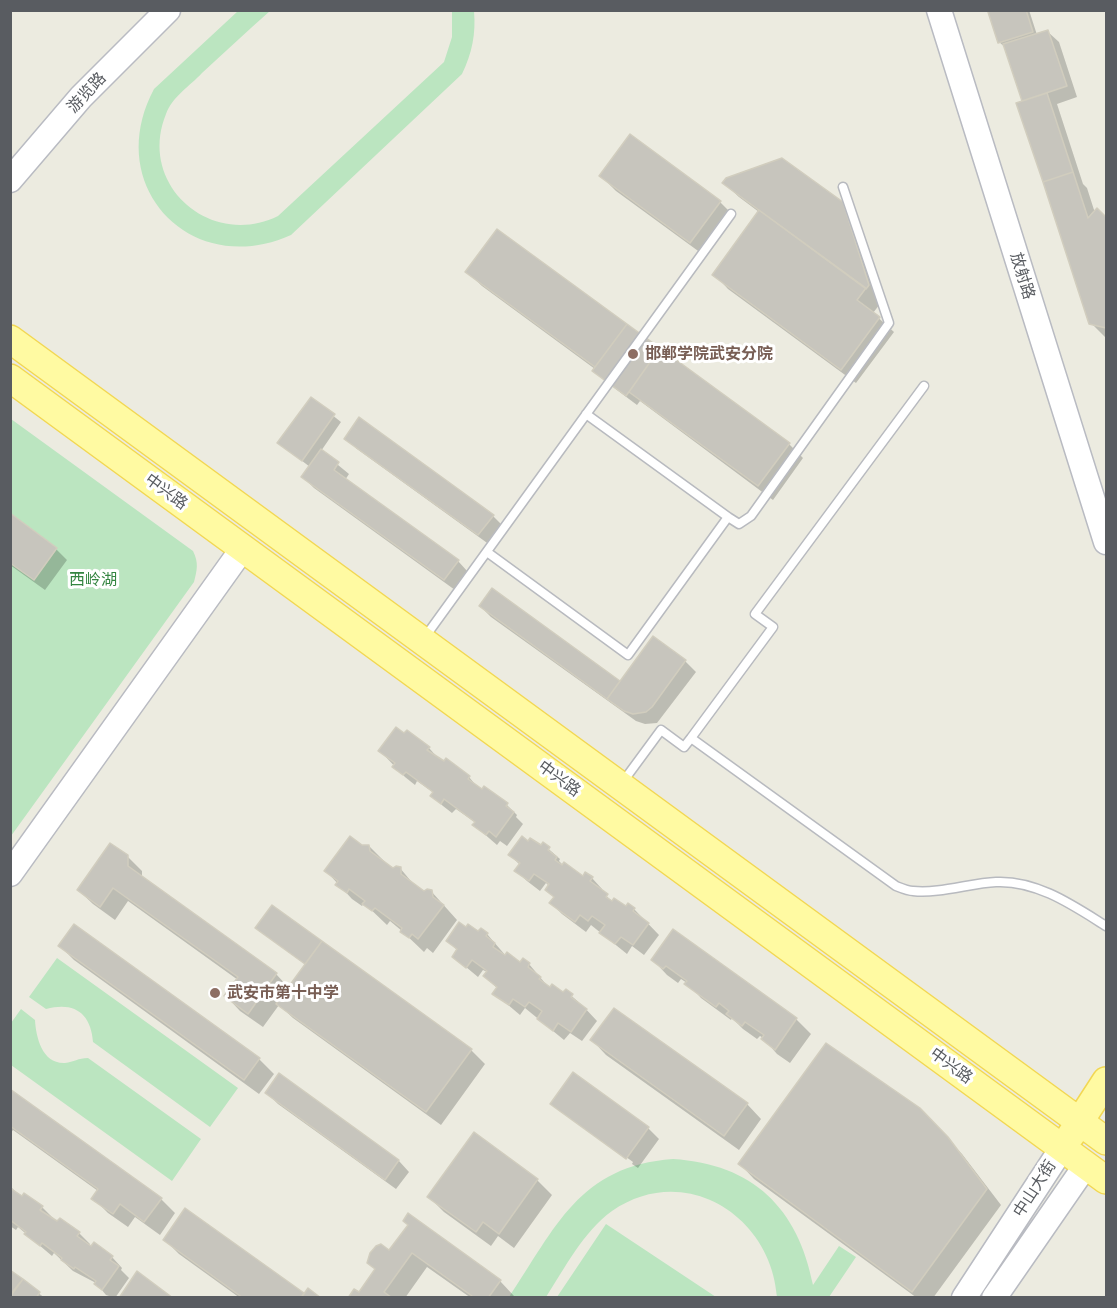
<!DOCTYPE html>
<html>
<head>
<meta charset="utf-8">
<style>
	body { margin:0 }
	#map { position:relative; width:1117px; height:1308px; overflow:hidden; background:#ecebe0; font-family:"PT Sans",sans-serif }
	canvas { display:block }
	.frame { position:absolute; inset:0; border:12px solid #595c61; pointer-events:none }
</style>
</head>
<body>
<div id="map">
<canvas width="1117" height="1308"></canvas>
<div class="frame"></div>
</div>
<script>
const g = document.querySelector('canvas').getContext('2d');
g.lineJoin = 'round';
function paint(path, color) { g.fillStyle = color; g.fill(path, 'evenodd'); }
function trace(path, color, width, dash) { g.strokeStyle = color; g.lineWidth = width; g.lineCap = dash ? 'butt' : 'round'; g.setLineDash(dash || []); g.stroke(path); }
function write(font, color, halo, rows, align = 'center') {
  g.font = font + ' "PT Sans","Noto Sans SC",sans-serif'; g.lineWidth = 6; g.setLineDash([]); g.textBaseline = 'middle'; g.strokeStyle = halo; g.fillStyle = color; for (const [text, x, y, turn = 0] of rows) {
    g.save(); g.translate(x, y); g.rotate((+turn || 0) * Math.PI / 180); g.textAlign = isNaN(turn) ? turn : align; if (halo) g.strokeText(text, 0, 0); g.fillText(text, 0, 0); g.restore();
  }
}
paint(new Path2D(`
	M238,11H270C247,31 225,52 202,73C190,86 172,97 166,114C137,185 211,249 278,216L444,62L452,37V11H474C476,34 472,53 462,74L291,235C191,280 102,186 154,89Z
	M11,419L193,551C199,563 197,570 194,582L11,836Z
	M57,958L238,1088L210,1127L93,1042C91,1014 75,1001 46,1009L29,997Z
	M21,1009L35,1020C36,1037 42,1064 65,1063C74,1062 78,1058 88,1058L201,1139L172,1181L11,1065V1023Z
	M673,1159C753,1164 798,1208 813,1285L839,1246L856,1257L829,1297H777C771,1215 684,1161 612,1211C583,1232 565,1268 546,1297H509C556,1227 579,1166 673,1159Z
	M606,1224L716,1297H557Z`), '#bbe5c0');
paint(new Path2D(`
	M994,10H1029L1037,35L1048,32L1059,42L1077,97L1057,104L1083,184L1087,188L1095,213L1097,210L1106,219V338L1091,323L1024,102L1007,49L999,42Z
	M601,176L720,202L734,216L705,256L616,191Z
	M724,183L842,203L857,218L883,300L873,313L894,332L856,383L728,289L714,274L759,212L739,197Z
	M498,231L789,444L803,458L773,500L640,401L637,405L605,381L594,371L595,369L482,286L467,272Z
	M312,399L341,422L321,451L349,474L345,480L458,561L468,572L455,590L314,488L303,477L310,467L279,443Z
	M346,439L493,516L503,526L490,545L357,449Z
	M10,515L56,549L67,560L45,590L10,565Z
	M492,590L621,683L685,661L696,672L657,723L645,724L636,721L491,617L480,606Z
	M429,748L439,759L469,777L479,789L507,805L517,815L516,817L523,824L507,846L500,841L497,845L474,825L476,823L456,809L452,813L443,806L432,796L434,793L417,781L415,785L405,777L380,751Z
	M529,843L541,847L543,844L560,859L559,861L564,866L583,878H592L602,889L601,891L613,902L626,908L628,905L634,909L659,935L644,955L632,946L627,954L591,925L586,932L562,914L551,903L555,898L549,886L546,883L540,891L527,881L516,871L520,865L510,855Z
	M369,846L393,870L400,868L415,886L424,892L431,891L457,920L433,953L427,948L424,952L402,931L390,921L387,925L364,903L362,906L352,899L326,871L361,847Z
	M127,856L142,871V878L276,974L289,988L306,965L264,934L272,907L471,1050L485,1064L441,1125L293,1018L279,1005L263,1027L240,1011L226,996L238,980L128,901L115,920L93,904L78,890Z
	M673,931L796,1019L811,1034L790,1063L777,1054L763,1038L760,1036L757,1039L743,1029L732,1018L731,1020L701,998L687,983L681,979L678,983L667,975L653,960Z
	M479,933L487,934L506,956L521,964L523,960L529,964L550,989L564,994L566,991L583,1006L597,1021L582,1041L570,1033L564,1040L525,1008L520,1015L494,993L498,989L484,976L487,972L483,970L478,977L454,957L458,951L448,941Z
	M60,946L259,1059L274,1074L259,1094L74,960Z
	M592,1040L747,1104L761,1119L739,1150L606,1055Z
	M280,1075L399,1161L409,1172L396,1189L278,1104L267,1093Z
	M10,1091L161,1199L175,1213L160,1235L135,1217L128,1227L108,1213L93,1198L98,1191L13,1130L10,1134Z
	M552,1104L648,1128L659,1139L638,1168L632,1164L633,1162L562,1110V1113Z
	M919,1109L962,1154L1001,1205L933,1298H917L754,1179L740,1164Z
	M474,1135L537,1180L552,1195L514,1248L498,1236L491,1246L444,1212L429,1197Z
	M10,1186L18,1194L42,1207L53,1218L52,1219L79,1233L90,1244L88,1246L112,1257L122,1268L121,1270L129,1278L115,1298L106,1295L96,1283L73,1271L54,1253L52,1256L18,1227L16,1230L10,1226Z
	M186,1210L304,1295L318,1298H240L179,1254L165,1240Z
	M409,1225L500,1281L514,1296L513,1298H471L427,1267L405,1298H350L359,1294Z
	M10,1272L22,1281L45,1298H13L10,1296Z`), '#0003');
const building = new Path2D(`
	M993,10H1026L1033,32L998,43L988,12Z
	M1048,30L1067,86L1022,101L1003,44Z
	M1047,93L1073,172L1043,182L1016,103Z
	M630,134L721,201L690,243L599,176Z
	M782,158L843,202L869,285L866,289L722,183L726,178Z
	M1073,172L1088,218L1097,208L1106,217V328L1089,324L1043,182Z
	M759,210L866,288L857,300L880,317L841,370L712,275Z
	M497,229L627,324L595,367L465,272Z
	M627,324L660,348L626,396L592,371Z
	M660,348L790,443L758,486L629,392Z
	M311,397L335,414L302,461L277,443Z
	M359,417L494,515L478,535L344,439Z
	M321,449L339,462L334,470L459,560L444,580L301,477Z
	M10,513L57,548L34,580L10,563Z
	M492,588L620,681L607,699L479,606Z
	M653,636L686,660L652,707L646,712L633,714L624,711L607,699Z
	M396,727L404,733L407,730L430,747L427,750L444,761L446,758L470,776L468,779L482,789L484,786L508,803L506,806L514,812L496,837L489,831L486,835L472,825L475,822L444,799L441,804L430,796L433,792L406,772L403,775L392,767L395,763L378,751Z
	M350,836L362,845H369L370,851L393,868L396,866L401,867V874L424,891L427,889L432,890L433,897L444,905L418,939L412,934L409,938L400,932L402,928L375,908L372,911L362,904L365,901L349,889L347,893L335,885L338,881L324,871Z
	M522,836L528,841L530,838L541,845L543,842L550,847L548,850L557,857L555,860L562,865L564,862L583,876L585,872L593,877L590,881L608,894L606,897L612,901L614,898L626,906L628,903L635,908L633,911L649,923L633,945L621,937L615,944L599,933L605,925L592,916L588,921L580,915L575,922L549,903L554,897L545,890L549,884L534,874L529,881L514,871L520,863L508,855Z
	M110,843L128,855V866L277,973L248,1014L224,996L238,977L113,888L100,907L77,890Z
	M272,905L322,941L305,964L255,928Z
	M459,922L466,927L468,924L478,931L481,928L488,933L486,936L495,943L493,947L505,955L507,952L520,962L523,958L530,963L528,967L541,977L539,979L550,987L552,984L563,992L566,989L573,994L571,997L587,1009L571,1032L558,1023L553,1031L537,1019L542,1011L529,1002L525,1007L513,999L509,1005L492,994L497,987L483,976L487,971L472,960L466,968L452,957L457,949L446,941Z
	M74,924L260,1058L244,1080L58,946Z
	M673,929L797,1018L775,1050L761,1039L764,1035L745,1022L742,1026L726,1014L729,1011L719,1003L716,1007L684,984L687,981L666,966L663,969L651,960Z
	M322,941L472,1049L426,1112L276,1004Z
	M614,1008L748,1103L724,1136L590,1040Z
	M826,1043L920,1108L948,1137L987,1189L912,1292L738,1164Z
	M573,1072L649,1127L626,1159L550,1104Z
	M279,1073L399,1160L385,1180L265,1093Z
	M10,1089L162,1198L144,1222L120,1204L113,1214L91,1199L98,1189L10,1126Z
	M474,1132L538,1179L499,1234L483,1222L476,1232L427,1197Z
	M10,1188L22,1196L24,1193L43,1206L40,1210L57,1221L60,1218L80,1232L77,1236L91,1246L94,1242L113,1256L110,1260L119,1266L102,1290L94,1284L96,1281L75,1267L74,1269L61,1260L62,1258L42,1243L40,1246L24,1234L26,1232L10,1220Z
	M185,1208L304,1293L301,1298H243L163,1240Z
	M408,1213L501,1280L488,1298H471L472,1296L412,1253L384,1292L392,1298H348L354,1289L359,1292L375,1269L367,1263L370,1253L376,1246L381,1244L389,1250L408,1225L403,1221Z
	M10,1270L23,1279L10,1295Z
	M137,1271L173,1298H119Z
	M23,1279L40,1292L36,1298L10,1297Z
	M308,1288L321,1298H301Z`);
paint(building, '#c7c5bd');
trace(building, '#d1cdbe', 1.5);
const lane = new Path2D(`
	M728,517L739,524L751,516L889,323L843,187
	M487,552L628,655L728,517L586,414
	M425,637L731,214
	M691,738L896,886C901,888 908,891 913,891C939,894 971,883 996,882C1037,880 1074,906 1106,926
	M622,783L661,730L684,747L691,738L773,627L755,614L924,386`);
const secondary = new Path2D(`
	M939,10L1106,542
	M10,180L81,97L168,10
	M10,874L243,548
	M964,1298L1062,1148
	M994,1298L1086,1165`);
const primary = new Path2D(`
	M10,339L1106,1141
	M10,378L1106,1180
	M1071,1135L1106,1081`);
trace(lane, '#b8babf', 11);
trace(secondary, '#b9bbc2', 27);
trace(primary, '#f2d753', 30);
trace(lane, '#fff', 8);
trace(secondary, '#fff', 24);
trace(primary, '#fffaa2', 27);
for (const [x, y, r, color] of [
	[633,354,6,"#8d6e63"],
	[215,993,6,"#8d6e63"]
]) { const dot = new Path2D(); dot.arc(x, y, r, 0, 2 * Math.PI); g.fillStyle = color; g.fill(dot); trace(dot, '#fff', 2); }
write('16px', '#595c61', '#fff', [
	["游览路",87,93,-47],
	["放射路",1022,276,73],
	["中兴路",166,492,36],
	["中兴路",559,779,36],
	["中兴路",951,1066,36],
	["中山大街",1035,1189,-57]
]);
write('bold 16px', '#785e54', '#fff', [
	["邯郸学院武安分院",645,354],
	["武安市第十中学",227,993]
], 'left');
write('16px', '#348541', '#fff', [
	["西岭湖",93,580]
]);
</script>
</body>
</html>
